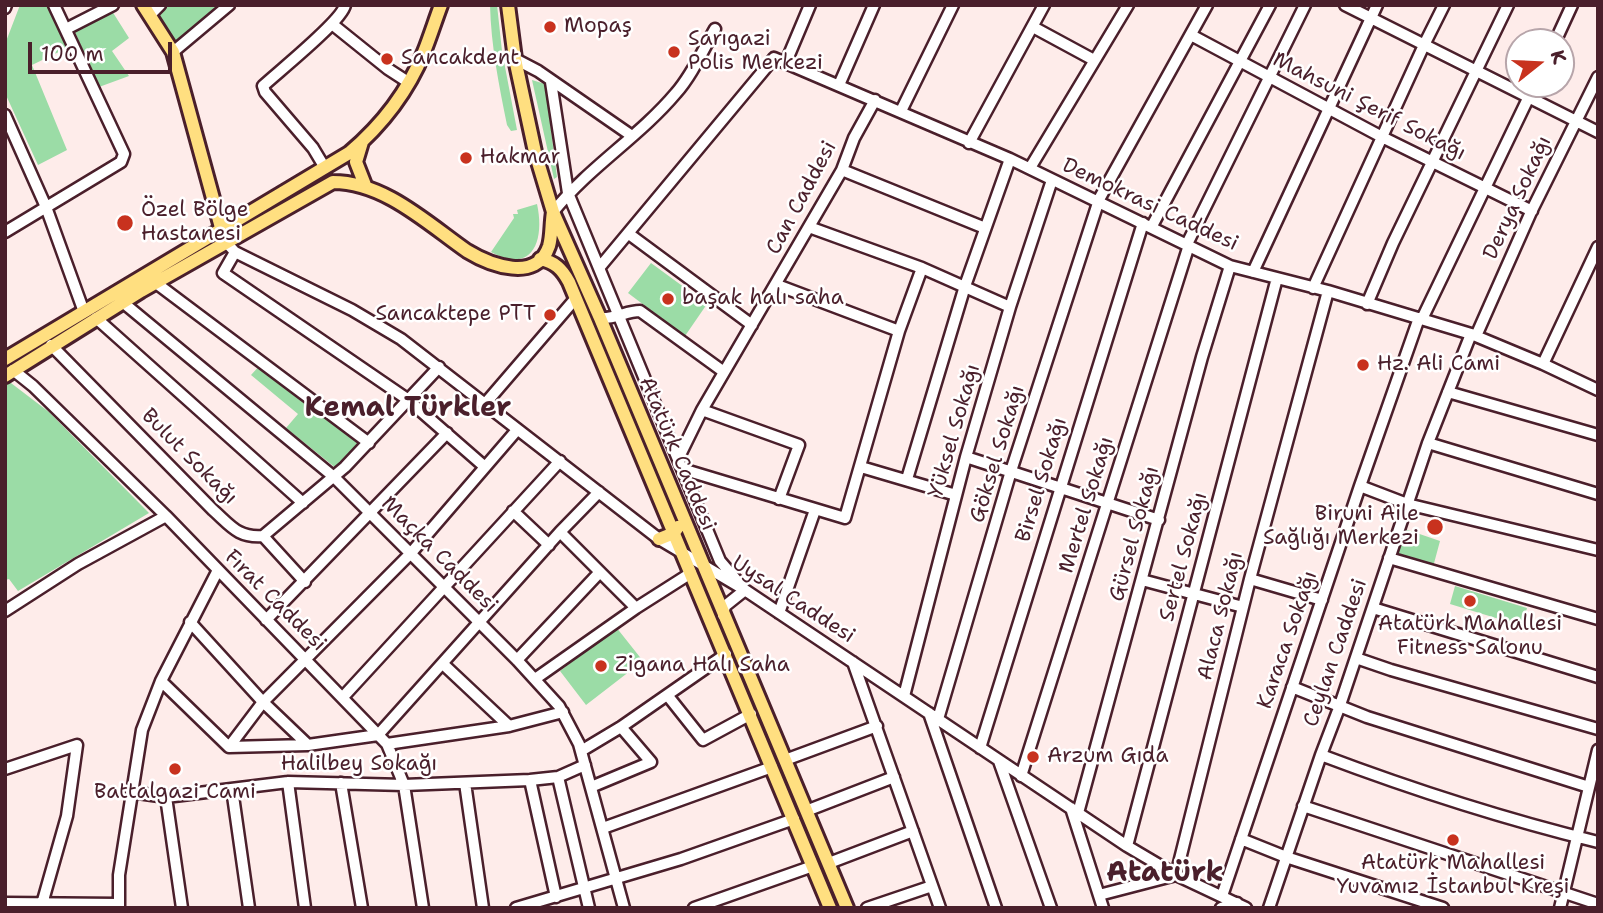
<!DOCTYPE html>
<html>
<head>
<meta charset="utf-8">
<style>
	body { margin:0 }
	#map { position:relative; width:1603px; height:913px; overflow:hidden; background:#feecea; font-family:"Shantell Sans",sans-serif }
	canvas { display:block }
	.frame { position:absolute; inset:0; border:7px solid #4a1f2b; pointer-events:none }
	.north { position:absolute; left:1505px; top:28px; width:70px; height:70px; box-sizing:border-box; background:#fff; border:2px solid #b7a5aa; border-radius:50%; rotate:72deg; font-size:19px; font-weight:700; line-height:28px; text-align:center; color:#4a1f2b }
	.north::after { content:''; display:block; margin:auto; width:24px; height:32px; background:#c8321e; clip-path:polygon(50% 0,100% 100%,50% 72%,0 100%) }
	.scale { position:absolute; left:28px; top:42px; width:144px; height:32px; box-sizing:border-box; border:4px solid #4a1f2b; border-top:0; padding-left:9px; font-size:21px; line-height:24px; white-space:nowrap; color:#4a1f2b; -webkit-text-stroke:5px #fff; paint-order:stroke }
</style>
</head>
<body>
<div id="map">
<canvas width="1603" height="913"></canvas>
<div class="frame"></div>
<div class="north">K</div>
<div class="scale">100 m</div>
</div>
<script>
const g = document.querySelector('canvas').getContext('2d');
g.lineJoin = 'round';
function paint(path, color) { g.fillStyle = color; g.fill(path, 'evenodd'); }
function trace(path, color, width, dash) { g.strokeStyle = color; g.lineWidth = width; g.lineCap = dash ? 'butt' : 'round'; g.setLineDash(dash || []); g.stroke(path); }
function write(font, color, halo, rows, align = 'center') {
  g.font = font + ' "Shantell Sans",sans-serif'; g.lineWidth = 5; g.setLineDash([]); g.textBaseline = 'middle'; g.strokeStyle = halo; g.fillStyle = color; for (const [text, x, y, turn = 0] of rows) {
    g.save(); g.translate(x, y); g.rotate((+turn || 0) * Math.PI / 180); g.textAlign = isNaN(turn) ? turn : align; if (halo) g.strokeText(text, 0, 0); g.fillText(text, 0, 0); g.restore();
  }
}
paint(new Path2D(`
	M20,5H47L67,48L32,65L67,150L38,165L5,93V44Z
	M165,5H218L173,47L155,16Z
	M490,5H497L502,51L517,130L511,131L507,125C499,85 491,46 490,5Z
	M112,11L129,38L112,51L129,76L99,87L75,32Z
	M532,80L545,84L557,177L554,179Z
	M537,204C545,240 533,275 491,252L514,218L513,214H518L517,210Z
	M651,263L707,304L685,336L628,293Z
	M262,363L360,441L337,469L286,428L298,414L251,375Z
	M7,380L49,412L149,513L18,591L9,579L5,580V382Z
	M1405,529L1440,541L1433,567L1397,555Z
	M1455,586L1527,608L1522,626L1450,604Z
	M616,627L643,661L586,705L560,671Z`), '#9bdca6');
const minor = new Path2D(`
	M1345,5L1598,132
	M5,8L6,5
	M151,14L160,5
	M332,24L388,69L408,82
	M1033,27L1094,60
	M66,29L113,5
	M1191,35L1382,137L1532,211
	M1555,42L1572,5
	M173,52L229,5
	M515,59L538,71L632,136
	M786,62L810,5
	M551,82L568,193L720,561L745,590L725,606L723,615
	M839,85L874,5
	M901,111L953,5
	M5,115L46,207L84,312
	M969,143L1044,5
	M325,168L313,148L265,92L263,86C278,72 342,21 345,5
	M1030,168L1128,5
	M842,170L985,228
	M1097,203L1207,5
	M553,212C589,167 639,137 676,93C692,75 703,50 715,29
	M1152,226L1270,5
	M809,227L922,268L1010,307
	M5,232L121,162L124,154L54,5
	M629,234L752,325
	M225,241L235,252L352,310L401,339L659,539L745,590L1127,846L1176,875L1246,908
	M1187,244L1305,5
	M235,252L223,273L407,399L485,467
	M599,268L774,58L1010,159L1230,266L1328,291L1471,334L1543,364L1598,390
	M1253,272L1377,5
	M156,283L369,443
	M777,285L899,331
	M1313,288L1424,45L1444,5
	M120,300L334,477L517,660L559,706L579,744L624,908
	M1367,304L1393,243L1508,5
	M96,318L303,503
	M600,318C616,319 626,311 640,311L724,372
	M1422,319L1535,84
	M1476,336L1531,212L1598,77
	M51,345L213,510C231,526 238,538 263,536L305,582
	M1543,364L1598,247
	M13,370L33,386L166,516L387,744L404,785L423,908
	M1448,392L1598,435
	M484,405L576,298
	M702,410L799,445L779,499
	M1428,443L1598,494
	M966,457L1159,520
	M678,459L702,410L842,170L854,138L875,100
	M861,467L956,495
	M682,469L845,518L899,331L922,268
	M907,479L965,286L1010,159
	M1360,486L1407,504L1598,550
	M513,511L549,545
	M560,532L636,608
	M263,536L345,467L439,367
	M1389,558L1598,619
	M1250,579L1322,600
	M1142,580L1243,607
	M1373,608L1598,677
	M5,611L78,564L166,516
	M779,613L815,510
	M266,620L447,433
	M190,622L263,702L308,745L378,735L560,532L599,492
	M1356,658L1391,670L1598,729
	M517,660L600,572
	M853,662L940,908
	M443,664L509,726
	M535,679L636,608L691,573
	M161,681L229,747
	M1292,687L1367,717L1589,787
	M668,696L703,740L751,714
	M904,696L966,457L1010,307L1052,180
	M343,697L560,461
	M929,713L996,908
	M938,719L1011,471L1098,203
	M387,744L509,726L563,712
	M229,747L263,702L411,553L517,430
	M229,747L308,745
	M980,748L1143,223
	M581,751L621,727L726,654
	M1321,755C1411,789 1504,819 1598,842
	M785,760L877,726
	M999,761L1051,908
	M5,769L77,745L67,816L42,904
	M1021,776L1189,245
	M558,777L589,908
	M530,780L556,897
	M288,782L305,908
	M341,783L362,908
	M465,783L483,908
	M591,787L651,762L621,727
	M232,789L249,908
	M131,792L166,797L288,782L404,785L530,780L558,777L585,765
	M166,797L182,908
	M1303,806L1598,904
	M1071,808L1103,908
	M806,811L894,777
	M1078,813L1202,357L1230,266
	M603,828L772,767
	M1241,839L1286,857L1443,908
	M1127,846L1277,278
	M829,863L913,831
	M1099,895L1176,875L1250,579L1328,291
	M1222,896L1360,486L1419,318
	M5,903L119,904
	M119,908V875L142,730L161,681L218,570
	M516,908L681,859L794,819
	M694,908L813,866
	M867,908L932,886
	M1221,908L1237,903
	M1269,908L1321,755L1339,708L1428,443L1471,334
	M1560,908L1598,750`);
const major = new Path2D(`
	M143,5L173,52L223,235
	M508,5L515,59L535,152L553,212L600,318L847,908
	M362,142L356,162L365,185
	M540,259C555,262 562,269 569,282L830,908
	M5,359L349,153C381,126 408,91 424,52C430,37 435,21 441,5
	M5,376L141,291L333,182C384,182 427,223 467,251C490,265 537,283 549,246C552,236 551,223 553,212
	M659,539L674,533L678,527`);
trace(minor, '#4a1f2b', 15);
trace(major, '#4a1f2b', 18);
trace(minor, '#fff', 10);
trace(major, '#ffdf80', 12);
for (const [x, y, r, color] of [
	[550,27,7,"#c8321e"],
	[674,52,7,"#c8321e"],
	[387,59,7,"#c8321e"],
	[466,158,7,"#c8321e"],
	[125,223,9,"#c8321e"],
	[668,299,7,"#c8321e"],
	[550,315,7,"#c8321e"],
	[1363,365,7,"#c8321e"],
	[1435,527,9,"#c8321e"],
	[1470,601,7,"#c8321e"],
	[601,666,7,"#c8321e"],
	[1033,757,7,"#c8321e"],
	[175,769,7,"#c8321e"],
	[1453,840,7,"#c8321e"]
]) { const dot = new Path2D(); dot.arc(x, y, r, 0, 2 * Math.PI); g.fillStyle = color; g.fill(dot); trace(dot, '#fff', 2.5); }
write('21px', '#4a1f2b', '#fff', [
	["Mopaş",564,27],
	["Sarıgazi",688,40],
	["Polis Merkezi",688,64],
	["Sancakdent",401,59],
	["Hakmar",480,158],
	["Özel Bölge",141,211],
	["Hastanesi",141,235],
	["başak halı saha",682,299],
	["Sancaktepe PTT",536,315,"right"],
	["Hz. Ali Cami",1377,365],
	["Biruni Aile",1419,515,"right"],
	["Sağlığı Merkezi",1419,539,"right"],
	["Atatürk Mahallesi",1470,625,"center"],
	["Fitness Salonu",1470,649,"center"],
	["Zigana Halı Saha",615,666],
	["Arzum Gıda",1047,757],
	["Battalgazi Cami",175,793,"center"],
	["Atatürk Mahallesi",1453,864,"center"],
	["Yuvamız İstanbul Kreşi",1453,888,"center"]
], 'left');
write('21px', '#4a1f2b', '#fff', [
	["Mahsuni Şerif Sokağı",1369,107,27],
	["Can Caddesi",802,198,-62],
	["Derya Sokağı",1518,198,-65],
	["Demokrasi Caddesi",1150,205,25],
	["Yüksel Sokağı",955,431,-74],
	["Atatürk Caddesi",677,454,67],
	["Göksel Sokağı",998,454,-73],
	["Bulut Sokağı",189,457,45],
	["Birsel Sokağı",1042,480,-73],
	["Mertel Sokağı",1087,505,-73],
	["Gürsel Sokağı",1135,534,-75],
	["Maçka Caddesi",439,555,45],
	["Sertel Sokağı",1184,557,-75],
	["Uysal Caddesi",793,600,33],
	["Fırat Caddesi",275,601,45],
	["Alaca Sokağı",1221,616,-76],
	["Karaca Sokağı",1288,640,-71],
	["Ceylan Caddesi",1336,653,-71],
	["Halilbey Sokağı",359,765]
]);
write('bold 28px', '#4a1f2b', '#fff', [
	["Kemal Türkler",408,409],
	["Atatürk",1165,874]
]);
</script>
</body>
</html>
